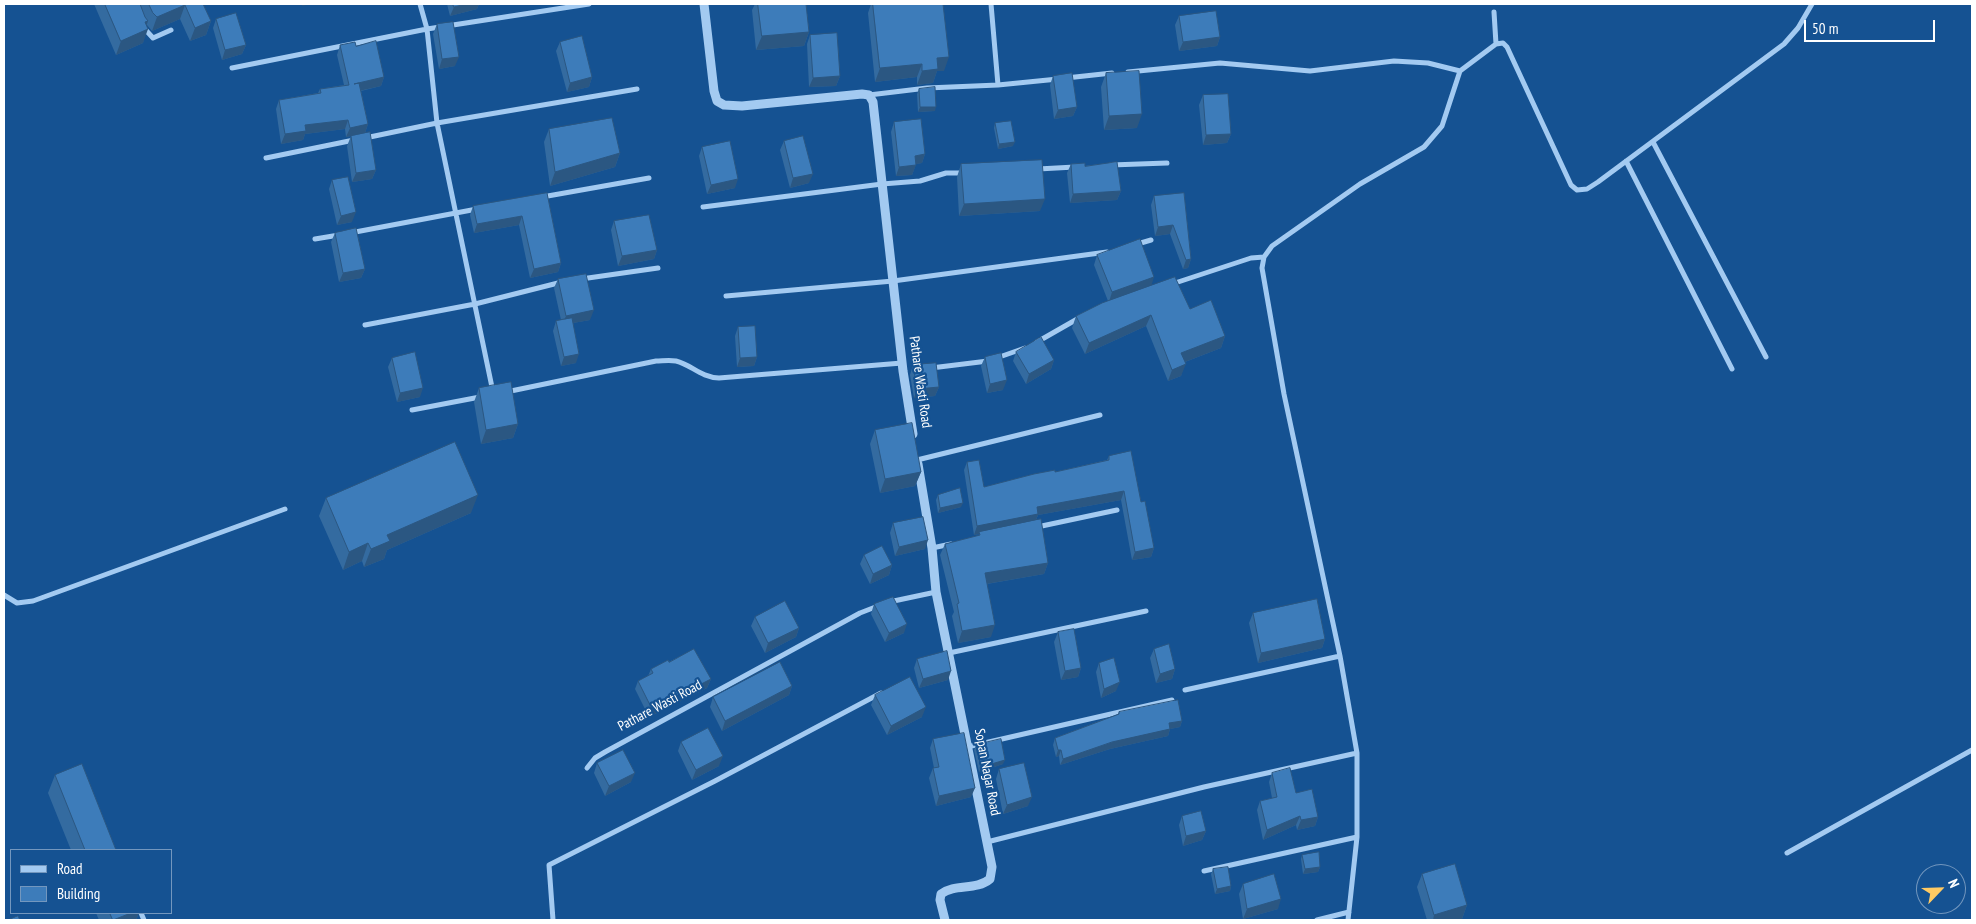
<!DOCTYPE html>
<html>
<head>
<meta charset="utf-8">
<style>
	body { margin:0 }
	#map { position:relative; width:1976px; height:924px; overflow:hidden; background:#155292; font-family:"PT Sans Narrow",sans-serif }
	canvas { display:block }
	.frame { position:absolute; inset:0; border:5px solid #fff; pointer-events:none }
	.legend { position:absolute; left:10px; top:849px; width:162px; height:65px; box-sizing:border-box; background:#155292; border:1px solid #7397be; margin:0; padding:6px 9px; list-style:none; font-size:15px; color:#fff }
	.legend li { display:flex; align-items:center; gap:10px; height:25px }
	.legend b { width:25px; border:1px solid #7397be }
	.north { position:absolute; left:1916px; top:864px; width:50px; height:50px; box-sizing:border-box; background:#155292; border:1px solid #7397be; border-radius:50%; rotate:66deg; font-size:14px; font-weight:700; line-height:20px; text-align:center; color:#fff }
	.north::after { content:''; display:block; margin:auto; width:18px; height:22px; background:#ffca63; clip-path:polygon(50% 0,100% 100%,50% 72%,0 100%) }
	.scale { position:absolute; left:1804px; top:20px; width:131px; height:22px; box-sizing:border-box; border:2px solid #fff; border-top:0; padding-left:6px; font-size:15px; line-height:18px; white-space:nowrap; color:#fff; -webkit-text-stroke:4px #155292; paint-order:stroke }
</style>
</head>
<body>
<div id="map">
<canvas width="1976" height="924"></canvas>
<div class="frame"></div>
<ul class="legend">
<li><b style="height:6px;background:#a3caf1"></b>Road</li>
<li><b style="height:14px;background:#3d7cba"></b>Building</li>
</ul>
<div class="north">N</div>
<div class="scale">50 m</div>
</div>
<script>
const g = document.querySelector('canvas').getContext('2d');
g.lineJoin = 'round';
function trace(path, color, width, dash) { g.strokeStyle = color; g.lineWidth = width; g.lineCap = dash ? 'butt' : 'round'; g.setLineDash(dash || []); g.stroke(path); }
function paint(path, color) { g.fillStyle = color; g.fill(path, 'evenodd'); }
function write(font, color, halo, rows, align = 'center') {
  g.font = font + ' "PT Sans Narrow",sans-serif'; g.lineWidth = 4.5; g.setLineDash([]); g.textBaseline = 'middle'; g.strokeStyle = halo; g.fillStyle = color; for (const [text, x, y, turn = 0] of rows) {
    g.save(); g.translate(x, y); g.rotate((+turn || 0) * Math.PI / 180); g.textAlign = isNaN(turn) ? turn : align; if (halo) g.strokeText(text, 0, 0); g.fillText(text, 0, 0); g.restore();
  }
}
trace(new Path2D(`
	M420,4L427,29L437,123L493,392
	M991,4L998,85
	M1494,12L1496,44
	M143,27L153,38L171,30
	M232,68L427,29L589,4
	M1128,72L1220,63L1310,71L1394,61L1428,63L1460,71
	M1066,78L1112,73
	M869,95L927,88L998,85L1058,79
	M365,138L437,123L637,89
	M1653,142L1766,357
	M266,158L354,140
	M1626,161L1732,369
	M1111,165L1167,163
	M1038,169L1075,167
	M542,197L649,178
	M703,207L882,184L920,181L946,173H965
	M350,233L477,209
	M315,239L339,235
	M1134,245L1151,240
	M581,279L658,268
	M1172,284L1251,258L1264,257
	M726,296L893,281L1107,252
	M365,325L475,304L562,282
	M1037,342L1079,318
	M931,368L988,361L1025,348
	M506,392L656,361C662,361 669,360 676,361C692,365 700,377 719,378L902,363
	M412,410L480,397
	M917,460L1100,415
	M1037,527L1117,510
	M932,548L951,544
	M4,595L17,603L33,601L285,509
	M889,602L936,592
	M949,653L1146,611
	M1185,690L1340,656
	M967,747L1172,700
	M587,768L595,758L605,752L860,613L878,606
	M987,842L1204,787L1357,753
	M1787,853L1972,750
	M1204,871L1357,837
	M141,913L144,920
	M553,920L549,865L715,781L881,693
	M1317,920L1349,912
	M1348,920L1357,837V753L1340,656L1284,394L1262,268L1264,257L1272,246L1360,184L1424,147L1442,126L1460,71L1496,44L1503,43L1507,47L1571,185L1577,190L1587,189L1598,182L1784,44L1798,28L1812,4`), '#a3caf1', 5);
trace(new Path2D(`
	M704,4L714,91L717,101L724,105L742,106L862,94L869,95L873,102L903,371L913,434
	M918,464L932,548L936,592L992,867L990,879C976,891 955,883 941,894L940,900L945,920`), '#a3caf1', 9);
paint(new Path2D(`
	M94,4H203L211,21L206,35L190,41L180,19L152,31L147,25L143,43L116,55Z
	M447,4H479L477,9L450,16Z
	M755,4H806L809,32L804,46L756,50L752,10Z
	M871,4H943L944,71H937L933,83L917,85V77L875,82L868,13Z
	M1179,16L1220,37L1217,46L1179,51L1175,25Z
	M216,19L246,45L242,54L222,60L213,28Z
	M437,24L455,66L439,69L433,34Z
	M810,35L840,76L836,86L809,87L807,44Z
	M560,42L592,77L589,87L567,92L556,51Z
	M340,45L356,46L384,77L381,86L361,91L368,124L365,133L346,137L345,129L305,134L303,140L281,144L276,109L279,100L318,93L320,89L344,85L337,55Z
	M1106,73L1137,128L1104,130L1101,87Z
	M1053,76L1077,107L1073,116L1054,119L1050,85Z
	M919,89L935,111L918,112L917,94Z
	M1203,95L1231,134L1227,143L1203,145L1199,105Z
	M894,122L925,154L922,163L916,164L912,175L896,176L891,132Z
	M995,123L1013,146L998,149L994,128Z
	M549,129L620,153L615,167L550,186L544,142Z
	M351,136L376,170L372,179L352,182L347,146Z
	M784,141L809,183L790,188L780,150Z
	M702,147L735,188L707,194L699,156Z
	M961,164L1040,211L959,216L957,177Z
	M1071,164L1085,166L1121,191L1117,200L1070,203L1067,173Z
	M332,180L352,222L337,225L329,189Z
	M547,193L561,263L558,272L530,278L519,225L474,233L470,215L473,206Z
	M1184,193L1191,259L1188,268L1183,269L1170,234L1155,236L1151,205L1154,196Z
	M614,221L657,250L654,259L618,266L611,230Z
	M335,233L365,269L361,278L339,282L331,242Z
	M1097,255L1190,309L1225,336L1221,348L1185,362L1181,376L1168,381L1146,326L1085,354L1072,328L1076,316L1108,301L1094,265Z
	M558,279L590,320L573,323L576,363L561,366L553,331L556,321L561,320L554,288Z
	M738,327L757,357L754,366L737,367L735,336Z
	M1016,352L1054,360L1051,369L1026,384L1013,361Z
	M985,357L1003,390L987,393L981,366Z
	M392,358L420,397L397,402L388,367Z
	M913,365L939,387L935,396L914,398L910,375Z
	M479,388L518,424L513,438L481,444L474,402Z
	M875,430L921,472L915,486L880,493L870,444Z
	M1109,456L1141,502L1154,548L1151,557L1132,560L1121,500L1038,515L1036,520L1048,563L1044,574L987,584L991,637L958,643L952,616L954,612L940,555L945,544L978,536L979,534L974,535L964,470L967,462L984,487L1055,472L1107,460Z
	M938,495L961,507L938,513L936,500Z
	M326,498L471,513L387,550L384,559L364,567L362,561L343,570L319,516Z
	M893,523L925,549L895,556L890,533Z
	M864,555L892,565L889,575L870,584L860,564Z
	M874,604L904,633L885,642L871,614Z
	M1253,613L1325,639L1322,648L1258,663L1249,623Z
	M755,617L799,628L796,637L765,653L751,626Z
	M1058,632L1081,668L1078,677L1061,680L1054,642Z
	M1154,649L1175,669L1172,679L1156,683L1150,658Z
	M917,659L948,680L919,688L914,668Z
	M669,662L711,679L707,688L649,717L635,689L638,681L648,676L651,669Z
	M1099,663L1116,691L1101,698L1096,672Z
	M792,686L789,695L722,731L710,707L713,697Z
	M875,695L922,717L887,735L871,705Z
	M1119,712L1182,721L1180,727L1170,729L1168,736L1110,749L1060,765L1059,756L1056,757L1053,745L1055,738L1118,714Z
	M933,739L971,797L936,806L929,778L933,768H934L930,748Z
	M681,742L719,766L692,780L678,751Z
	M976,745L1003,764L979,772L974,750Z
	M597,763L631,782L605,796L594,773Z
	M999,769L1028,806L1003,814L996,779Z
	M1272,773L1296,793L1318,817L1315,826L1297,830L1296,825L1263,840L1257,810L1260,801L1272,798L1269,782Z
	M55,775L116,850H71L48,793Z
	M1182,816L1206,831L1202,840L1183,846L1179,825Z
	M1302,855L1320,867L1318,872L1303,874L1301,859Z
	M1213,869L1231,886L1230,891L1215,894L1211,874Z
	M1422,874L1467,905L1462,919L1458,920H1427L1417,887Z
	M1243,884L1278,909L1243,919L1239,894Z
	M96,913H139L136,920H99Z`), '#346ba0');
paint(new Path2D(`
	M303,4H312L302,6Z
	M466,4H479L477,9L450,16L454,7Z
	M185,5L180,19L152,31L157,17Z
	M148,21L145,30L148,29L143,43L116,55L121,41L145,22Z
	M211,21L206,35L190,41L195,28Z
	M809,32L804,46L756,50L762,36Z
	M1220,37L1217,46L1179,51L1183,42Z
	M246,45L242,54L222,60L225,50Z
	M459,57L455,66L439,69L442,59Z
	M949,57L944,71H937L933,83L917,85L922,71L937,58Z
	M922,64L917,77L875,82L880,68Z
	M840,76L836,86L809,87L813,78Z
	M384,77L381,86L350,93L354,84Z
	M592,77L589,87L567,92L570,83Z
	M920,107H936L935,111L918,112Z
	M1077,107L1073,116L1054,119L1058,110Z
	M1142,114L1137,128L1104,130L1109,116Z
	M348,120L345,129L305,134L303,140L281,144L285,134L305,125Z
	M368,124L365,133L346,137L350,128Z
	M1231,134L1227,143L1203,145L1206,135Z
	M1015,142L1013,146L998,149L999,144Z
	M620,153L615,167L550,186L555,172Z
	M925,154L922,163L911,165L915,156Z
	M916,165L912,175L896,176L899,167Z
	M376,170L372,179L352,182L356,173Z
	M813,174L809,183L790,188L793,178Z
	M738,179L735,188L707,194L711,185Z
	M1121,191L1117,200L1070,203L1073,194Z
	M1045,199L1040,211L959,216L964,204Z
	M356,212L352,222L337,225L341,216Z
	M522,216L519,225L474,233L477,224Z
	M1173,225L1170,234L1155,236L1158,227Z
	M657,250L654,259L618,266L622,256Z
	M1191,259L1188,268L1183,269L1186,260Z
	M561,263L558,272L530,278L534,269Z
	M365,269L361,278L339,282L343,273Z
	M1154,277L1151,287L1109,302L1112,292Z
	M594,310L590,320L562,325L566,316Z
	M1151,315L1146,326L1085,354L1089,343Z
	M1225,336L1221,348L1177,365L1181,353Z
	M579,354L576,363L561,366L564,357Z
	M757,357L754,366L737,367L740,358Z
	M1054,360L1051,369L1026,384L1029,374Z
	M1186,364L1181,376L1168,381L1172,370Z
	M1007,380L1003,390L987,393L990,384Z
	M939,387L935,396L914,398L917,389Z
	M423,388L420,397L397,402L400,393Z
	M518,424L513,438L481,444L486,430Z
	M921,472L915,486L880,493L885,479Z
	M1124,491L1121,500L1038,515L1035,522L979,532V534L974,535L977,526L1037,507Z
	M478,495L471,513L387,550L384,559L364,567L371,549L387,535Z
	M963,503L961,507L938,513L940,508Z
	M928,540L925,549L895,556L899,547Z
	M368,543L362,561L343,570L349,552Z
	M1154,548L1151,557L1132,560L1135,552Z
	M1048,563L1044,574L980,585L985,573Z
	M892,565L889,575L870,584L873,574Z
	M907,624L904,633L885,642L889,633Z
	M995,625L991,637L958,643L962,631Z
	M799,628L796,637L765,653L768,643Z
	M1325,639L1322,648L1258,663L1261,653Z
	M1081,668L1078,677L1061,680L1065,671Z
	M1175,669L1172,679L1156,683L1160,674Z
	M951,671L948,680L919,688L923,679Z
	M711,679L707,688L649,717L652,709Z
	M1120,682L1116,691L1101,698L1104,689Z
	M792,686L789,695L722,731L725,721Z
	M926,707L922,717L887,735L891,726Z
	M1182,721L1180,727L1170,729L1168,736L1110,749L1060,765L1063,759L1169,723Z
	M1058,750H1061L1059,756L1056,757Z
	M723,756L719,766L692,780L696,770Z
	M1005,760L1003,764L979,772L981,767Z
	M635,773L631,782L605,796L609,786Z
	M975,788L971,797L936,806L939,796Z
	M1032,797L1028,806L1003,814L1007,805Z
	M1300,816L1296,825L1263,840L1267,830Z
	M1318,817L1315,826L1297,830L1301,820Z
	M1206,831L1202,840L1183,846L1186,836Z
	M1320,867L1318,872L1303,874L1305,869Z
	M1231,886L1230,891L1215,894L1217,889Z
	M1281,899L1278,909L1243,919L1247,909Z
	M1467,905L1462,919L1458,920H1433L1434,915Z
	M131,913H139L136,920H113Z`), '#2b5782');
const building = new Path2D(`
	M105,4H140L145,17L148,21L145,22L148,29L121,41Z
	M149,4H203L211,21L195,28L185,5L157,17L153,13Z
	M453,4H466L454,7Z
	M758,4H806L809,32L762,36Z
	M873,4H943L949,57L937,58L938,69L922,71V64L880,68Z
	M1216,11L1220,37L1183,42L1179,16Z
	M236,13L246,45L225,50L216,19Z
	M453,22L459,57L442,59L437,24Z
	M837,33L840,76L813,78L810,35Z
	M582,36L592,77L570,83L560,42Z
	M376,41L384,77L354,84L359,83L368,124L350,128L348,120L305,125L306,131L285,134L279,100L321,93L320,89L349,85L340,45L355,42L356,46Z
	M1139,71L1142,114L1109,116L1106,73Z
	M1072,73L1077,107L1058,110L1053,76Z
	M935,87L936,107H920L919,89Z
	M1228,94L1231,134L1206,135L1203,95Z
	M612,118L620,153L555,172L549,129Z
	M921,119L925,154L915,156L916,165L899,167L894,122Z
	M1011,121L1015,142L999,144L995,123Z
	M370,132L376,170L356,173L351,136Z
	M803,136L813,174L793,178L784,141Z
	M730,141L738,179L711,185L702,147Z
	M1042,160L1045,199L964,204L961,164Z
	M1117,162L1121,191L1073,194L1071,164L1085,163V166Z
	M348,177L356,212L341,216L332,180Z
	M547,193L561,263L534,269L522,216L477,224L473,206Z
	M1184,193L1191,259L1186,260L1173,225L1158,227L1154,196Z
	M649,215L657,250L622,256L614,221Z
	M356,228L365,269L343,273L335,233Z
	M1140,239L1154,277L1112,292L1097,255Z
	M586,274L594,310L566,316L558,279Z
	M1175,277L1190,309L1211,300L1225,336L1181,353L1186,364L1172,370L1151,315L1089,343L1076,316L1102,303Z
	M572,318L579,354L564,357L556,321Z
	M755,326L757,357L740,358L738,327Z
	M1041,337L1054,360L1029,374L1016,352Z
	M415,352L423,388L400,393L392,358Z
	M1001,353L1007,380L990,384L985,357Z
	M936,363L939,387L917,389L913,365Z
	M511,382L518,424L486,430L479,388Z
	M912,423L921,472L885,479L875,430Z
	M455,442L478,495L387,535L390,541L371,549L368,543L349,552L326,498Z
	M1131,451L1141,502L1145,501L1154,548L1135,552L1124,491L1037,507L1038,514L977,526L967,462L979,460L984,487L1034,474L1055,470V472L1109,460V456Z
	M960,488L963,503L940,508L938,495Z
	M923,517L928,540L899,547L893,523Z
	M1041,519L1048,563L985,573L995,625L962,631L957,604L959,603L945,544L980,535L979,532Z
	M882,546L892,565L873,574L864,555Z
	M893,597L907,624L889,633L874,604Z
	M1317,599L1325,639L1261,653L1253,613Z
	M785,601L799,628L768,643L755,617Z
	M1074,629L1081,668L1065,671L1058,632Z
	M1169,644L1175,669L1160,674L1154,649Z
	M694,649L711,679L652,709L638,681L653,673L651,669L668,660L669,662Z
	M947,651L951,671L923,679L917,659Z
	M1114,658L1120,682L1104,689L1099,663Z
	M780,662L792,686L725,721L713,697Z
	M910,677L926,707L891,726L875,695Z
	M1178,700L1182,721L1169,723L1170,729L1112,742L1063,759L1061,750H1058L1055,738L1119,714V712Z
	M708,728L723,756L696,770L681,742Z
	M964,733L975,788L939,796L933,768L939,767L933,739Z
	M1001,739L1005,760L981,767L976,745Z
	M623,750L635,773L609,786L597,763Z
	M1024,763L1032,797L1007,805L999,769Z
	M82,764L116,850H85L55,775Z
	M1290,768L1296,793L1312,789L1318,817L1301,820L1300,816L1267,830L1260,801L1277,797L1272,773Z
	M1201,811L1206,831L1186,836L1182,816Z
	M1319,852L1320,867L1305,869L1302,855Z
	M1455,864L1467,905L1434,915L1422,874Z
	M1228,867L1231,886L1217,889L1213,869Z
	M1274,874L1281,899L1247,909L1243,884Z
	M110,913H131L113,920Z
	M18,916L20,920H8Z`);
paint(building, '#3d7cba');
trace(building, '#2b5782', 1);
write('14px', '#fff', '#155292', [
	["Pathare Wasti Road",920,382,82],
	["Pathare Wasti Road",660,706,-28],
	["Sopan Nagar Road",987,772,79]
]);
</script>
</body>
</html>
